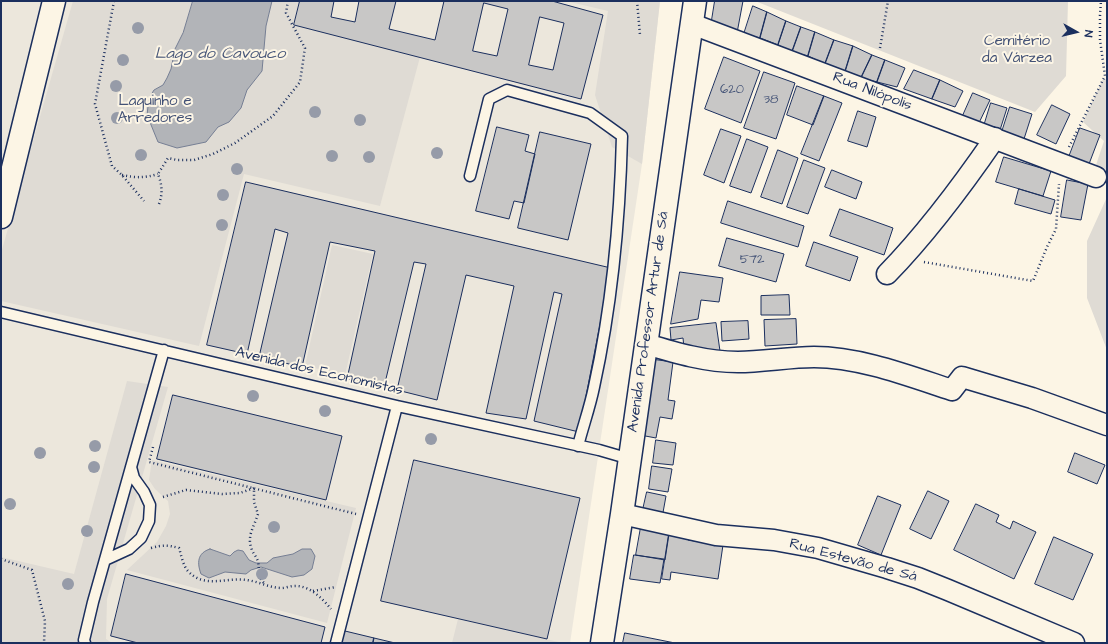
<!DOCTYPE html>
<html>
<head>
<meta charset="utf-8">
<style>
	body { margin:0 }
	#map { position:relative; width:1108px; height:644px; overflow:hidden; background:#fcf5e5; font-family:"Architects Daughter",sans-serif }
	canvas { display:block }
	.frame { position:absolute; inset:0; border:2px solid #1b2f5e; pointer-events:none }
	.north { position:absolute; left:1056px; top:12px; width:40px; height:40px; -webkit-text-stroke:3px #fcf5e5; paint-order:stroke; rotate:98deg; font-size:11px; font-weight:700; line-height:16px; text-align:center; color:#1b2f5e }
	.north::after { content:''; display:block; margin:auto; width:14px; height:18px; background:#1b2f5e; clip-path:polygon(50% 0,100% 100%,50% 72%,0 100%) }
</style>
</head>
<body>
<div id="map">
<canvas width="1108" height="644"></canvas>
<div class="frame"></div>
<div class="north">N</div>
</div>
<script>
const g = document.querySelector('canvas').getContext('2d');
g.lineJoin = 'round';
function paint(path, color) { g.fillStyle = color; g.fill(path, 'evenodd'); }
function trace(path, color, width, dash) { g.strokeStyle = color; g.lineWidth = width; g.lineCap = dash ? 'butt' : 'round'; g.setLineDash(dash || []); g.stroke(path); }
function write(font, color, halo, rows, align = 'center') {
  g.font = font + ' "Architects Daughter",sans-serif'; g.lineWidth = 4; g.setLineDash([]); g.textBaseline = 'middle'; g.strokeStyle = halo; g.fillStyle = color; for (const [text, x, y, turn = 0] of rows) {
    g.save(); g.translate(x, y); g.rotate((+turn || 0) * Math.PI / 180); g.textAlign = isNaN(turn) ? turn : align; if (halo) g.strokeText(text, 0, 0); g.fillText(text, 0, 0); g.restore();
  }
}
paint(new Path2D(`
	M1,1H660L642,164L570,643H1Z`), '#ece7dc');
paint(new Path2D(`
	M73,1H300L294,24L420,57L380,206L244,174L199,346L1,301V253Z
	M566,1H660L642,164L612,147L595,95L608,11Z
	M755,1H1068L1066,76L1035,112Z
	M1103,79H1107V178L1095,168L1104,141L1083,122Z
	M1107,197V350L1087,298V241Z
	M332,245L373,254L345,375L305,366Z
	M127,381L168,387L107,599L106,639L112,643H1V557L74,574Z
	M152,460L356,508L327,623L127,570L157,542L166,526L170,514L168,501L155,489L149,480Z
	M458,619L563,643H452Z`), '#dfdbd4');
const water = new Path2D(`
	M193,1H272L266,26L262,71L247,90L241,108L229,122L218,127L206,142L177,148L158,142L147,115L149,98L154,90L163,85L167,78L171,69L175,49L183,33Z
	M210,549L230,556L234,552L238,550L243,551L249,560L256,563H267L273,558L293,554L302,549H311L315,556L312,569L304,575L292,577L261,567L251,570L246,574L225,572L209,578L201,574C197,563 197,553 210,549Z`);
paint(water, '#b2b4b8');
trace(water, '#767f94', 1);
const building = new Path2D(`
	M300,1H334L331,17L355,22L359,1H396L389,29L435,40L444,1H552L603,15L581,99L294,25ZM484,3L508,9L497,56L473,51ZM540,17L564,23L553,70L529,65Z
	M715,1H743L737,33L711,26Z
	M753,6L767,12L760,38L744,34Z
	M767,12L786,21L778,45L760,38Z
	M786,21L801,27L792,52L778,45Z
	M801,27L815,32L808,56L792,52Z
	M815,32L834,40L825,64L808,56Z
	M834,40L853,46L845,72L825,64Z
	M853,46L872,55L861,78L845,72Z
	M872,55L885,60L877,82L861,78Z
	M724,57L760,71L741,123L705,109Z
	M885,60L905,68L897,87L877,82Z
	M914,70L940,80L932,99L904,89Z
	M764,72L795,83L776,139L744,128Z
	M940,80L963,91L955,107L932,99Z
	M797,86L824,96L813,125L787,115Z
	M973,93L990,100L977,127L961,120Z
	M824,96L842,103L819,161L801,154Z
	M991,103L1007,108L1000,130L984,126Z
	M1052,105L1070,114L1056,144L1037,135Z
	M1010,107L1032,114L1023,142L1001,135Z
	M858,111L876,117L867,147L848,141Z
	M497,127L529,135L525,151L535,154L524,203L514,201L509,219L476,211Z
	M1080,128L1100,135L1089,164L1069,157Z
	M721,129L741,136L724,183L704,175Z
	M540,132L591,144L568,240L518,228Z
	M747,139L768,147L751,193L730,186Z
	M778,150L798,158L782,204L761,197Z
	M1004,157L1051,171L1043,196L996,182Z
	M804,160L825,168L808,214L787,207Z
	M832,170L862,182L856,199L825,187Z
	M1067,180L1088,184L1081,220L1061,217Z
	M246,182L611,268L579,432L534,421L562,294L554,292L526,419L486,413L514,286L466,275L437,400L397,390L426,264L414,262L384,387L347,379L375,251L330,242L302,367L259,357L288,233L275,229L247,354L207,345Z
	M1019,189L1055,200L1051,214L1015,204Z
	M728,201L804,226L798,247L721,223Z
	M840,209L893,228L884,255L830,236Z
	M727,238L784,254L776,282L719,266Z
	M814,242L858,257L850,281L806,266Z
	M680,272L723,278L719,302L701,300L698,319L671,324Z
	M789,295L790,315H761V296Z
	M796,319L797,344L765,346L764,320Z
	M748,321L749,339L722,341L721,322Z
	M716,323L720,351L696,353L684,348L683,338L671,340L670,328Z
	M651,359L673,362L668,400L675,401L672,419L660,417L656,438L640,435Z
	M173,395L342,436L326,500L157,459Z
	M656,440L676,443L673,465L653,463Z
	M1075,453L1105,465L1097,484L1068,472Z
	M414,460L580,498L547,639L381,601Z
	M652,466L672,469L668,492L649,489Z
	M928,491L949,501L931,539L910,529Z
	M647,492L666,496L662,518L642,514Z
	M878,496L901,505L881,555L858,545Z
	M976,504L999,515L996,522L1010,529L1013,521L1036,532L1014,579L954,550Z
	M641,527L669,534L665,560L636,555Z
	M669,534L689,537L688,540L723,545L718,579L671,572L670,580L662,579Z
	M1054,537L1093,554L1073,600L1035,584Z
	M634,555L664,559L660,583L630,579Z
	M126,574L325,627L321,643H138L111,636Z
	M345,631L374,638L373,643H342Z
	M625,633L675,643H623Z
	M374,638L395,643H373Z`);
paint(building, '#c8c7c6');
trace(building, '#1b2f5e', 1);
const lane = new Path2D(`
	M470,176L489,99L507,90L590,113L622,136C620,220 612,305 594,387C590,407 583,426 578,446
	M1,312L397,406L599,450L630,459
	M105,560L129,549L141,538L149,521L150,505L144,492L134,478L131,467
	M85,643L84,640L93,602L164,350
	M336,643L397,406`);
const street = new Path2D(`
	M692,24L1096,177
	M887,274C928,232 962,186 995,138
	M646,344C676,353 706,362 738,362C763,362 789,357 814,357C860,357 909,376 952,390L962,377L1032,398L1107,425
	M622,514L716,535L774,540L818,548L887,568L918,578L948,590L1074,643`);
const secondary = new Path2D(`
	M1,217L54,1
	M602,643L622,514L695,1`);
trace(lane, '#1b2f5e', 13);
trace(street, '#1b2f5e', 23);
trace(secondary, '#1b2f5e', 25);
trace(new Path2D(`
	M114,1L95,104L112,166L122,175L144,201
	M637,1L640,35
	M880,48L888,1
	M1069,147L1105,76L1100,40V15L1101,1
	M122,175C136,178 145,178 158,174
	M159,204C163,193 162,185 158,174L168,158L177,160H194L213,154L235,143L273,116L300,82L305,48L286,13L288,1
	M924,262L1033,281L1047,247L1056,229L1059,184
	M153,447L149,462L356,514
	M163,497L186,490L222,494L240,493L254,488V502L258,514C255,525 247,535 251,547C252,552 256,556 258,561C260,572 256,575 265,584
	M151,548C162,545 168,545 179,548C181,554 183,566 188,571C204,589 227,577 246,580C258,581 269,588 282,588C286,588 290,586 294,586C309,585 322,598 331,609
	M1,559L32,570L45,621L44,643
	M313,591L336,587`), '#1b2f5e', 2.5, [1, 3]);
trace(lane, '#fcf5e5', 10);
trace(street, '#fcf5e5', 20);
trace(secondary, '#fcf5e5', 22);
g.fillStyle = '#969ba8';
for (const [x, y] of [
	[138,28],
	[123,60],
	[116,86],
	[315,112],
	[117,118],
	[360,120],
	[437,153],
	[141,155],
	[332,156],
	[369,157],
	[237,169],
	[223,195],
	[222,225],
	[253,396],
	[325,411],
	[431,439],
	[95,446],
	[40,453],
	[94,467],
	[10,504],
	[274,527],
	[87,531],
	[262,574],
	[68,584]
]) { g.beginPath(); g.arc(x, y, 6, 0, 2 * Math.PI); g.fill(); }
write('13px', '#465578', null, [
	["620",732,90],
	["38",771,100],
	["572",752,260]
]);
write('15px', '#425176', '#fcf5e5', [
	["Cemitério",1017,42],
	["da Várzea",1017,59],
	["Laguinho e",155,102],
	["Arredores",155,119]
]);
write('15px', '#1b2f5e', '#fcf5e5', [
	["Rua Nilópolis",872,92,21],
	["Avenida Professor Artur de Sá",649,322,-82],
	["Avenida dos Economistas",319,372,13],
	["Rua Estevão de Sá",853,561,15]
]);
write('italic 16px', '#485779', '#fcf5e5', [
	["Lago do Cavouco",220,55]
]);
</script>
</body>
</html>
